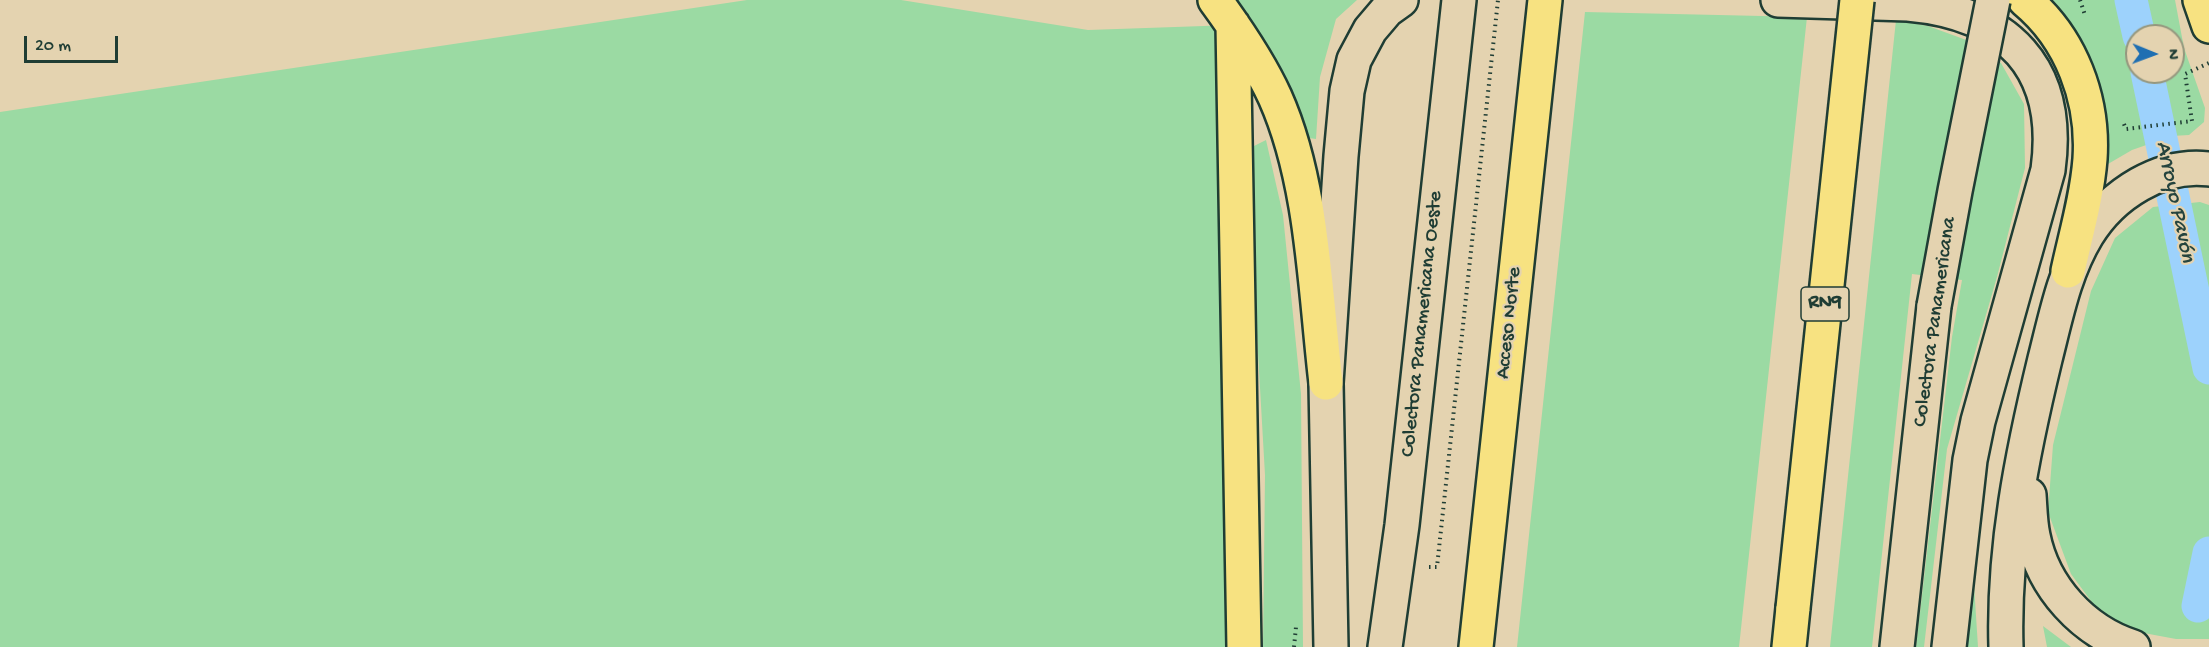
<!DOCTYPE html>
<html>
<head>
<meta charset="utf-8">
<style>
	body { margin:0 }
	#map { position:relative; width:2209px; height:647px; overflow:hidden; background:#e4d3b0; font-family:"Gochi Hand",sans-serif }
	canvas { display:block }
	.north { position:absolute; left:2125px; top:24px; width:60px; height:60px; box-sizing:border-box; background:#e4d3b0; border:2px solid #95977e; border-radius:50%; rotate:91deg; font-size:16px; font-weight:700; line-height:24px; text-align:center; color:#1f3d34 }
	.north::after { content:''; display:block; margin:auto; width:21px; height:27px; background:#1f6fb2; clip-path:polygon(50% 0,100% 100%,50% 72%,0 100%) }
	.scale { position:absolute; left:24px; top:36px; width:94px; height:27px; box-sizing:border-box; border:3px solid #1f3d34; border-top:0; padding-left:8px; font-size:18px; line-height:21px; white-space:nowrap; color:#1f3d34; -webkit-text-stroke:4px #e4d3b0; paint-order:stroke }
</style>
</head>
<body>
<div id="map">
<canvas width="2209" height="647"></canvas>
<div class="north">N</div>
<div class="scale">20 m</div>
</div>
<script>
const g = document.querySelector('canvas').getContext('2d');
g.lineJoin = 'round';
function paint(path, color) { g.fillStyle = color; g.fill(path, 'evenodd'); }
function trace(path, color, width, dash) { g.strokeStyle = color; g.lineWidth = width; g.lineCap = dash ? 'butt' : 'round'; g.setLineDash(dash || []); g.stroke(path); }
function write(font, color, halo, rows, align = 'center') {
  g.font = font + ' "Gochi Hand",sans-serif'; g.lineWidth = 4.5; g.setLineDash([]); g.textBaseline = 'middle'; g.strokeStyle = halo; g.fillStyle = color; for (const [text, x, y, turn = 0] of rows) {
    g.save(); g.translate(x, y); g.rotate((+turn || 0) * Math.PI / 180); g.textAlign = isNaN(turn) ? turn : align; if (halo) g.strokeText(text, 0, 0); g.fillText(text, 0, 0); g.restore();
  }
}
paint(new Path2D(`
	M747,0H901L1088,30L1233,25L1244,647H0V112Z
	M1235,0H1357L1336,19L1320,77L1316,139L1309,138L1275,61Z
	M2044,0H2175L2184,48L2205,108L2204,122L2189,135L2172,136L2132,150L2108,164L2107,133L2096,83ZM2137,36H2173V72H2137Z
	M1585,12L1807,17L1739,647H1517Z
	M1896,20L1928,26L1969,41L2001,63L2024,104L2025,168L1997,277L1947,449L1924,647H1916L1952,337L1962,280L1912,274L1872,647H1830Z
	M1266,140L1283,215L1301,394L1303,647H1263L1265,475L1252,248V147Z
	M2200,202L2209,205V639H2176L2133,631L2097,609L2071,574L2048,512L2053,445L2091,291L2115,238L2153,207Z
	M1973,569L1978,647H1964Z
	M2043,626L2071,647H2047Z`), '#9bdaa3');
trace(new Path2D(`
	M2131,0L2139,36
	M2147,72L2209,368
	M2198,606L2209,553`), '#9dd2fc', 33);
const secondary = new Path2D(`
	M1778,0L1908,4C2008,13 2062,68 2048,170L1978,421L1970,460L1949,647
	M2029,495C2030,508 2030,522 2033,536C2043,587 2083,631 2133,647
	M1331,647L1326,383L1341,156L1347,91L1354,60L1370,30L1387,10L1401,0
	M1385,647L1402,525L1459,0
	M1897,647L1934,306
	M2006,647C2003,549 2022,454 2045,359C2056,316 2064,273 2087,235C2112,194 2161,163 2209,169`);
const motorway = new Path2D(`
	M1215,0C1237,30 1259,62 1275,97C1313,182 1315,290 1326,383
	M2025,0C2071,38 2094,99 2090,159C2087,197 2076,234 2068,271
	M2200,0L2209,26
	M1233,25L1244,647
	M1476,647L1545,0
	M1789,647L1793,608`);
trace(secondary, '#1f3d34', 38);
trace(motorway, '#1f3d34', 38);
trace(new Path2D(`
	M2080,0L2085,15
	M2124,124L2126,129L2192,121L2185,74L2209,63
	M1429,567H1437L1498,0
	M1294,647L1296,627`), '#1f3d34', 4, [1.5, 4.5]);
trace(secondary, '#e4d3b0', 33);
trace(motorway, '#f7e281', 33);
const secondaryBridge = new Path2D(`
	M1934,306L1955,191L1993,0`);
const motorwayBridge = new Path2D(`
	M1793,608L1857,0`);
trace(secondaryBridge, '#1f3d34', 38, []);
trace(motorwayBridge, '#1f3d34', 38, []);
trace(secondaryBridge, '#e4d3b0', 33);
trace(motorwayBridge, '#f7e281', 33);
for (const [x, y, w] of [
	[1825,304,48]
]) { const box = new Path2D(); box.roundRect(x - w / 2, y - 17, w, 34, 4.5); g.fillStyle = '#e4d3b0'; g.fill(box); trace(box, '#1f3d34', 1.5); }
write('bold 20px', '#1f3d34', null, [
	["RN9",1825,304]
]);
write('21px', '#1f3d34', '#e4d3b0', [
	["Colectora Panamericana",1936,322,-82],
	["Acceso Norte",1510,323,-84],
	["Colectora Panamericana Oeste",1423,324,-84]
]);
write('italic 22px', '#25443e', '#e4d3b0', [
	["Arroyo Pavón",2174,202,78]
]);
</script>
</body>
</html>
